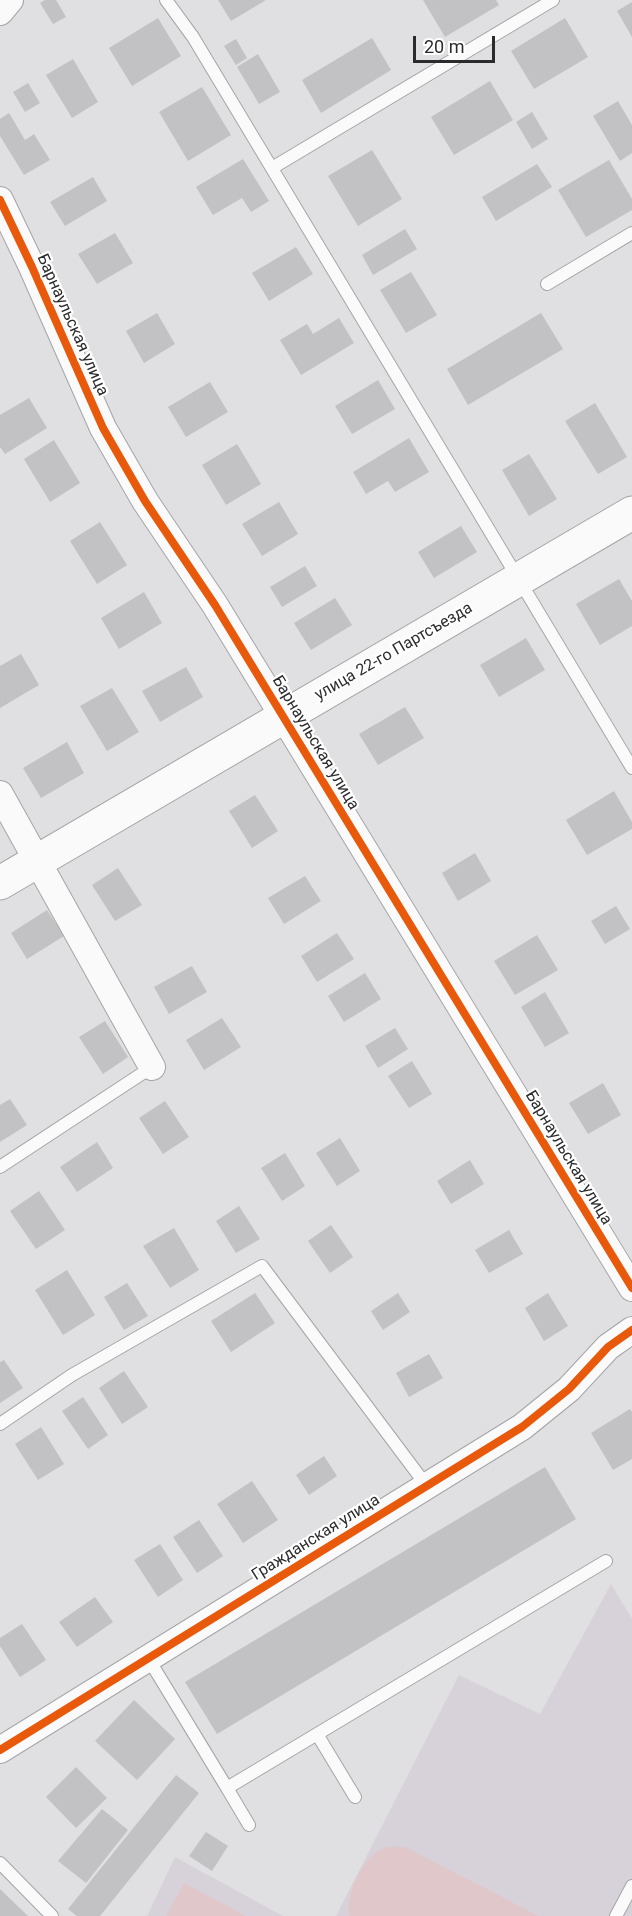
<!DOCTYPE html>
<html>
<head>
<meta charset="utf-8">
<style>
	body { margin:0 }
	#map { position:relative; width:632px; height:1916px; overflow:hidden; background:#e0dfe1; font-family:Roboto,sans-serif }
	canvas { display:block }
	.scale { position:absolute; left:413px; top:36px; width:82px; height:27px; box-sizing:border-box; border:3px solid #2b2a2c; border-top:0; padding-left:8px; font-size:18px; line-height:21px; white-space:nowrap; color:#2b2a2c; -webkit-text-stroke:4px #fff; paint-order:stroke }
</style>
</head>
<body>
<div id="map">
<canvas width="632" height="1916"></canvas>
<div class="scale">20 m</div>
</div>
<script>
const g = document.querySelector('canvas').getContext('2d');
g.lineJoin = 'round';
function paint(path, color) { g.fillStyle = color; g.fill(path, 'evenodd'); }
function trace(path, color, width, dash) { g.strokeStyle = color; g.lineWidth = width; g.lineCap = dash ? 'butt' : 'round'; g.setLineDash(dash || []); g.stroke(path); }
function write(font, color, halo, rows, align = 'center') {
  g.font = font + ' Roboto,sans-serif'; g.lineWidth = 4.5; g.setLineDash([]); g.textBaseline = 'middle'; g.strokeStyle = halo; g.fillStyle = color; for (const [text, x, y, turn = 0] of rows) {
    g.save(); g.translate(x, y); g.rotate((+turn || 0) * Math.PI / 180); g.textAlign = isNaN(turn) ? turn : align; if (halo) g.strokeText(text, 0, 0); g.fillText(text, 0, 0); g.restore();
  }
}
paint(new Path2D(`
	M611,1584L632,1619V1916H336L459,1675L540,1714Z
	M175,1857L283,1916H147Z`), '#d7d2d9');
paint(new Path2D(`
	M404,1847L409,1849L539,1916H349C346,1893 362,1856 385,1848C390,1846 398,1847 404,1847Z
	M184,1883L246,1916H166Z`), '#e0c8ca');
paint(new Path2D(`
	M45,0H56L66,17L53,24L40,3Z
	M218,0H266L231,21Z
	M423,0H496L499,5L445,37Z
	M632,2V37L617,11Z
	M158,18L181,56L132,86L109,48Z
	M565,18L588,57L534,89L511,51Z
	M372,38L391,70L321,113L302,80Z
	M236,39L247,58L236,65L224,46Z
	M258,54L280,92L259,104L237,67Z
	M73,59L98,102L72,118L46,75Z
	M490,81L513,120L454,155L431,117Z
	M28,83L40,103L25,112L13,92Z
	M202,87L231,135L188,161L159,112Z
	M618,101L632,125V153L620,161L593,116Z
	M532,112L548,139L532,149L516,122Z
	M9,113L25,140L34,134L50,160L24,175L0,136V119Z
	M372,150L402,199L358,226L328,176Z
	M243,159L269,201L251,212L242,198L213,215L196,187Z
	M609,160L632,199V210L586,237L558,190Z
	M537,164L552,187L496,221L482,197Z
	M93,177L107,201L65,226L50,202Z
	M405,229L417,249L373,275L362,255Z
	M115,233L133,263L97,284L78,254Z
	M296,247L313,274L269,301L252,273Z
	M411,272L437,315L406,333L380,290Z
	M157,313L175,344L144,363L126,331Z
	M541,313L563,349L468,405L447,369Z
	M339,318L354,343L301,375L280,340L307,324L313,334Z
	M378,380L395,409L352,434L335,406Z
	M210,382L228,412L186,437L168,407Z
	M29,398L47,428L5,454L0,447V415Z
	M595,403L627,457L598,474L565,421Z
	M409,438L429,472L395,492L388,481L366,494L353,472Z
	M54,440L80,483L50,502L24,459Z
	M237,444L261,484L226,505L202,465Z
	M529,454L557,499L529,516L502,470Z
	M279,502L298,534L262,556L242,524Z
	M100,522L127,565L97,584L70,541Z
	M461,526L477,552L434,578L418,552Z
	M305,566L317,586L282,607L270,587Z
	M619,579L632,601V626L600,645L576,604Z
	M144,592L162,623L119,649L101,618Z
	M335,598L352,625L311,650L294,623Z
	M526,638L545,670L499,697L480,665Z
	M21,654L39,685L0,708V666Z
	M186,667L203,697L160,722L142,691Z
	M112,688L139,732L107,751L80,706Z
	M405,707L424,738L378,765L359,734Z
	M67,742L84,773L41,798L23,768Z
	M614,791L632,822V829L587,855L566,820Z
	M255,795L278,831L252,848L229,811Z
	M475,853L491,881L458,901L442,873Z
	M118,868L142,905L115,921L92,885Z
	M305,876L321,901L284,924L268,898Z
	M616,906L630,929L605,944L591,921Z
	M47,910L64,936L27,959L11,933Z
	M337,933L354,959L317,982L301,956Z
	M537,935L558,970L515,995L494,961Z
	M192,966L207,992L169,1014L154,987Z
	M365,973L381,999L344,1022L328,996Z
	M545,992L569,1033L545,1047L521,1007Z
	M222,1018L241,1047L204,1070L186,1040Z
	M105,1021L128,1057L103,1074L79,1037Z
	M395,1028L408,1049L378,1068L365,1046Z
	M412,1061L432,1094L409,1108L388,1076Z
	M603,1083L621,1115L588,1134L569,1103Z
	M10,1099L27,1125L0,1142V1105Z
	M165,1101L189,1137L163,1154L139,1118Z
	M340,1138L360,1171L337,1186L316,1153Z
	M97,1142L113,1168L77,1192L60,1167Z
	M285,1153L305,1186L282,1201L261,1168Z
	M470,1160L484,1184L451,1204L437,1181Z
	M39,1191L65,1230L36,1249L10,1211Z
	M239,1206L260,1239L236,1253L216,1221Z
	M331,1225L353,1257L330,1273L308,1241Z
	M174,1228L199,1270L170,1288L143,1246Z
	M509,1230L523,1254L489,1273L475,1250Z
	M67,1270L95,1315L63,1335L35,1290Z
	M127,1283L148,1316L124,1330L104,1297Z
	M255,1293L275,1323L231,1352L211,1321Z
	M398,1293L410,1312L383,1330L371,1311Z
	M548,1293L568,1326L544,1341L525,1308Z
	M429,1354L443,1378L409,1397L396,1373Z
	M4,1360L23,1388L0,1403V1362Z
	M124,1371L148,1407L122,1424L99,1388Z
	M83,1397L108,1435L88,1449L62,1411Z
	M630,1409L632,1412V1459L613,1470L591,1433Z
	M41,1427L64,1464L38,1480L15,1444Z
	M324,1456L337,1476L309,1495L296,1475Z
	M545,1467L576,1519L217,1734L185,1682Z
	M252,1481L278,1520L243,1543L217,1504Z
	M199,1520L223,1556L197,1573L173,1537Z
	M160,1544L183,1580L158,1597L134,1560Z
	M95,1597L113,1622L77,1647L59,1622Z
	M22,1624L46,1660L20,1677L0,1646V1638Z
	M134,1700L175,1739L137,1780L95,1741Z
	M76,1767L107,1798L76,1828L46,1797Z
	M176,1775L199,1793L100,1916H77L68,1909Z
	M102,1809L128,1830L86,1883L58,1861Z
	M206,1832L228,1846L212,1871L189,1856Z
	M0,1889L28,1916H0Z`), '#c2c1c3');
const service = new Path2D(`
	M166,0L193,37L632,768
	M272,168L553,0
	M547,284L632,233
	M0,1167L152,1067
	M0,1424L72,1375L262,1266L426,1485
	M148,1658L227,1788L606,1561
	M317,1734L355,1797
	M227,1788L249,1825
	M0,1863L52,1916
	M616,1916L632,1886`);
const minor = new Path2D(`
	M0,12L10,0
	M0,200L32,267L103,428L145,501L215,605L632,1288
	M0,794L152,1067
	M0,1750L522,1427L569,1389L608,1347L632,1330`);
const secondary = new Path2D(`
	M0,883L632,513`);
trace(service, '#a5a4a6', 14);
trace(minor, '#a5a4a6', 28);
trace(secondary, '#a5a4a6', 35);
trace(service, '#fafafa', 12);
trace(minor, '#fafafa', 26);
trace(secondary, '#fafafa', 33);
trace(new Path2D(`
	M0,200L32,267L103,428L145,501L215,605L632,1288
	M0,1750L522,1427L569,1389L608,1347L632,1330`), '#e8590c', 8);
write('16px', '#2b2a2c', '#fff', [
	["Барнаульская улица",72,325,66],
	["улица 22-го Партсъезда",394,652,-30],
	["Барнаульская улица",315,743,59],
	["Барнаульская улица",568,1158,59],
	["Гражданская улица",316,1538,-32]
]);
</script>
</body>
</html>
